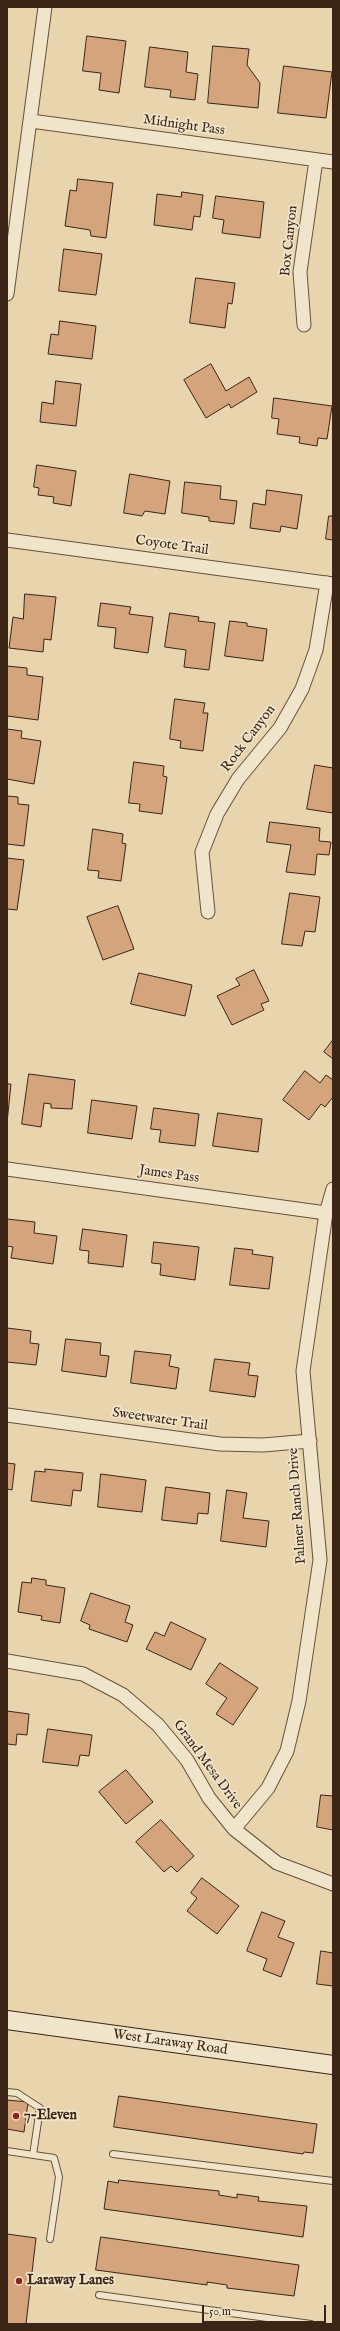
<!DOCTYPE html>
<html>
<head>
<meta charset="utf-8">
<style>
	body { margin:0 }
	#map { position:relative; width:340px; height:2331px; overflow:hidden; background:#e8d5ae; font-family:"IM FELL English",serif }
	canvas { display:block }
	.frame { position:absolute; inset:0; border:8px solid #3b2516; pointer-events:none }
	.scale { position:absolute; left:202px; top:2305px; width:124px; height:18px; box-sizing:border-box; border:2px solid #3b2516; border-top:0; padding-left:5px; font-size:12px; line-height:14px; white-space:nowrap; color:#3b2516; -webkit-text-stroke:3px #f0e4ca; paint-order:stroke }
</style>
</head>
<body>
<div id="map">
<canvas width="340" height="2331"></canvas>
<div class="frame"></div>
<div class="scale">50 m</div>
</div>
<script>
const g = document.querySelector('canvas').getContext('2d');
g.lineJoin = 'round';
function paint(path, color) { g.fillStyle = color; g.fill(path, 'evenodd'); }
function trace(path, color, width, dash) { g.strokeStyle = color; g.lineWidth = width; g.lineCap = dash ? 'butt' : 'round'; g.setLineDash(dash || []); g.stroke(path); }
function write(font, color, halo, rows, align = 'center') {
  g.font = font + ' "IM FELL English",serif'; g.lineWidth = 3.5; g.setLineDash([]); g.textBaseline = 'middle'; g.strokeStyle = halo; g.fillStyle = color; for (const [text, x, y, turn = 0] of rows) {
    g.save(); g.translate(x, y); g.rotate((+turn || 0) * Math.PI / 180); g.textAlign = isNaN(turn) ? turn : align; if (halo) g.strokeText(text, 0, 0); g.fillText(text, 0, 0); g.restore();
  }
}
const building = new Path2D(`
	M87,36L126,41L119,93L99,90L101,73L83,71Z
	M213,46L249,49L247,65L260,83L258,108L208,103Z
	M150,47L188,52L186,72L198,74L195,100L170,97L171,90L145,87Z
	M284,66L332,72L326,118L278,113Z
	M78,179L113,183L106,238L91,236L90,230L65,226L70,190L76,191Z
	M182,192L203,195L200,217L194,216L192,230L154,225L157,194L181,197Z
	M216,196L264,202L260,238L222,233L224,220L213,218Z
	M64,249L102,254L96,295L59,291Z
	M196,278L235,283L232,304L228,303L225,328L190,323Z
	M60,321L96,326L92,359L48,354L51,334L58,335Z
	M211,364L226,391L249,377L257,392L231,408L229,404L206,418L184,380Z
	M56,381L81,384L76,426L40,422L42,402L53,404Z
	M274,398L332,406L327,439L318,438L317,446L299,443L300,437L277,434L279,419L272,418Z
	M37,465L76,471L71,506L53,503L54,497L38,495L39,488L34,487Z
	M130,474L170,481L165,514L145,511L142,516L124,513Z
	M185,482L221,486L220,499L237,501L234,524L209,521V517L182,513Z
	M267,490L302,495L297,529L281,526L280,532L250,528L253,503L265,505Z
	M329,516H333V540L326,539Z
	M25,594L56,597L51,640L44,639L43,652L9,648L13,617L23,619Z
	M101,603L131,607L129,614L153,617L148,653L114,648L116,628L98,626Z
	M170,613L199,617L198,621L215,623L209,670L184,667L186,650L165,647Z
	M230,621L247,623V626L267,629L263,661L225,656Z
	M7,666L27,668V675L43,677L38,720L7,716Z
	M175,699L205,703L203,713H208L203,751L180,748L181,741L170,739Z
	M7,729L22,731L21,738L41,741L34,784L7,779Z
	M134,762L164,766L163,776L167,777L162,814L139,811L140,804L129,803Z
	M315,765L333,768V813L307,809Z
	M7,796L18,797V804L29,805L24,846L7,844Z
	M270,822L320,828L319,841L331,842L329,855L317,854L315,875L286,872L291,845L267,842Z
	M93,829L123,834L122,843L126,844L121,881L98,878L99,871L88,870Z
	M7,858L24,860L17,910L7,909Z
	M290,893L320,897L315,932L305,931L302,946L282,944Z
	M118,906L134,949L103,960L87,917Z
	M254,970L269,1001L261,1004L264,1010L232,1025L217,996L240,985L236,979Z
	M139,973L192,985L185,1016L131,1004Z
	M333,1040V1059L324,1052Z
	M305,1071L320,1083L326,1075L333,1080V1097L325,1107L321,1104L309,1120L283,1100Z
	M29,1074L75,1080L72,1109L51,1108V1104L44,1103L41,1127L22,1124Z
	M7,1084H11L7,1123Z
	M92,1100L137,1106L132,1139L88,1133Z
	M154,1108L199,1114L195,1146L159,1142L161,1130L151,1129Z
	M218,1113L262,1119L258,1152L213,1146Z
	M7,1219L35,1222L34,1233L57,1236L53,1264L11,1258L13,1247L7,1246Z
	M83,1229L127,1235L123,1267L88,1263L89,1251L80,1250Z
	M154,1242L199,1247L195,1280L160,1275L161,1264L152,1263Z
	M235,1248L253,1250L252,1254L273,1257L269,1289L230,1285Z
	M7,1328L31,1331L30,1343L39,1344L36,1365L7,1362Z
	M66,1339L101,1343L100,1355L109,1356L106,1377L62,1371Z
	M135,1351L171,1355L169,1366L179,1368L176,1389L131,1383Z
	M215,1359L250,1363L248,1375L258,1376L255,1397L210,1391Z
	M7,1463L15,1464L12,1490L7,1489Z
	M45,1469L83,1473L81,1491L73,1490L71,1506L31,1501L35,1471L45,1472Z
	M101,1474L146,1480L142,1512L98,1507Z
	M166,1487L210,1493L208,1514L198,1513L197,1524L162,1520Z
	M227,1490L247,1493L243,1518L269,1521L266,1547L221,1541Z
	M32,1578L46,1580V1585L65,1588L60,1623L41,1620L42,1616L18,1612L22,1582L31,1583Z
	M91,1593L130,1606L125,1622L133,1625L127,1642L89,1629L90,1625L81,1621Z
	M171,1622L206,1639L191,1670L146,1649L155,1632L164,1636Z
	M220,1663L258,1688L233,1725L216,1714L227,1698L206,1684Z
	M7,1711L29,1714L27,1735L17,1734L16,1745L7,1744Z
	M48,1729L92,1735L89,1756L80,1755L78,1766L43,1762Z
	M126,1770L153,1802L126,1824L99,1792Z
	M321,1795L333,1796V1830L317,1827Z
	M161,1820L194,1856L177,1872L171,1866L164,1872L136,1842Z
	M202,1878L239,1906L217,1934L187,1911L197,1898L191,1893Z
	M262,1912L285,1921L278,1937L294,1943L281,1977L263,1970L267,1959L247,1951Z
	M321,1951L333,1953V1986L317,1984Z
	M119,2096L317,2124L313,2153L304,2152L303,2154L114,2127Z
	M7,2100L28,2102L24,2132L7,2129Z
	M119,2180L219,2191V2195L237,2198V2194L259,2197L258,2201L307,2206L303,2237L104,2209L108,2181L118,2183Z
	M7,2234L36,2238L26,2324H7Z
	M101,2237L299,2265L294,2296L227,2288V2285L207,2282V2285L96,2270Z`);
paint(building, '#d4a47c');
trace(building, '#3b2516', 1);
const lane = new Path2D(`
	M7,2092L17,2093L40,2108L33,2155
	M7,2151L54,2158L59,2177L50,2239
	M113,2154L333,2181
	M99,2295L311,2324`);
const street = new Path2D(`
	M31,121L333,162
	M7,294L45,7
	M304,325L300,272L316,160
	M7,540L333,584
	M208,912L202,852L217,814L238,779L280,728L302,689L316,650L327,583
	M7,1169L326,1213
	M7,1415L220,1444L263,1445L310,1441
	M7,1661L83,1674L123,1695L158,1725L187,1760L209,1798L234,1829L277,1863L333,1884
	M234,1829L268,1788L287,1751L299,1701L320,1560L303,1371L326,1213L333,1189`);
const secondary = new Path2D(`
	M7,2020L333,2065`);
trace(lane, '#66513c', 8);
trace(street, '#66513c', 15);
trace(secondary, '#3b2516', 20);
trace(lane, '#f0e4ca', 6);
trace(street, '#f0e4ca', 13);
trace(secondary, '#f0e4ca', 18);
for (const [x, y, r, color] of [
	[16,2116,4,"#8f2418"],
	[19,2281,4,"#8f2418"]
]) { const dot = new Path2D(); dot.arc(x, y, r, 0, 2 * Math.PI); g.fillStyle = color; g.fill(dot); trace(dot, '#f0e4ca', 1.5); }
write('14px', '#3b2516', '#f0e4ca', [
	["Midnight Pass",184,126,8],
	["Box Canyon",290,241,-84],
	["Coyote Trail",172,546,8],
	["Rock Canyon",249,739,-53],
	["James Pass",169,1175,8],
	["Sweetwater Trail",160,1420,8],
	["Palmer Ranch Drive",298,1506,-94],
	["Grand Mesa Drive",207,1765,54],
	["West Laraway Road",170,2043,8]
]);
write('bold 14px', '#3b2516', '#f0e4ca', [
	["7-Eleven",24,2116],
	["Laraway Lanes",27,2281]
], 'left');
</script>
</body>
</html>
